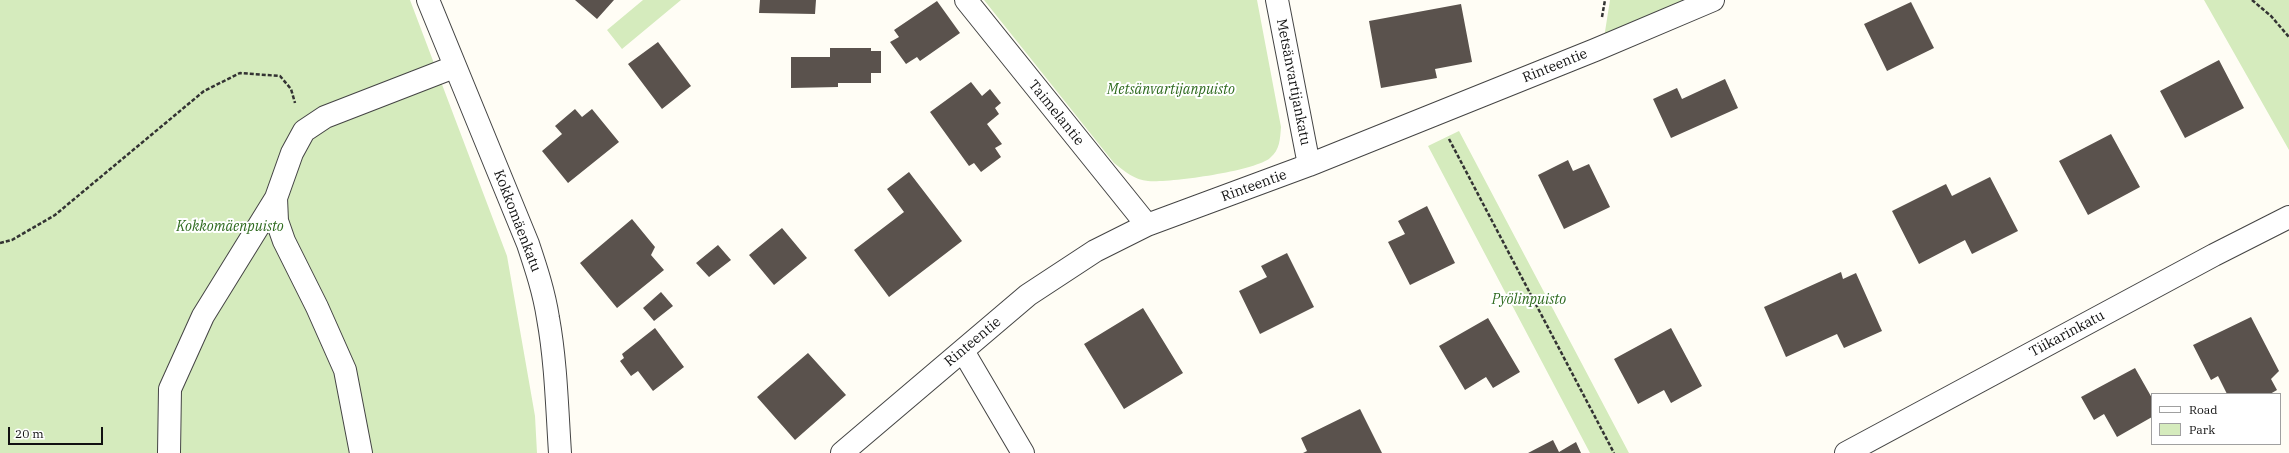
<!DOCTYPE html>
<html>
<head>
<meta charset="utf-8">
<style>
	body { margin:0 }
	#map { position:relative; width:2289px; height:453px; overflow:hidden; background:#fffdf5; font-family:"IBM Plex Serif",serif }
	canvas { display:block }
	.legend { position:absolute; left:2151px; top:393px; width:130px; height:52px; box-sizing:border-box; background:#fff; border:1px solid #a0a0a0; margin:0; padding:5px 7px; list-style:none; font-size:12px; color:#111 }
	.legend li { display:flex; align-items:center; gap:8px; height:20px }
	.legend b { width:20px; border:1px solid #a0a0a0 }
	.scale { position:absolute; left:8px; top:427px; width:95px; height:18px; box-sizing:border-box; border:2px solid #111; border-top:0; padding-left:5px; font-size:12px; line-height:14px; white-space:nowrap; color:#111; -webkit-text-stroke:3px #fff; paint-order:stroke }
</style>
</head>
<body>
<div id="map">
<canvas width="2289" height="453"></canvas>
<ul class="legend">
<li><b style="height:5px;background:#fff"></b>Road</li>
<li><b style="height:11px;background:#d5ebbd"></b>Park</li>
</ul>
<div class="scale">20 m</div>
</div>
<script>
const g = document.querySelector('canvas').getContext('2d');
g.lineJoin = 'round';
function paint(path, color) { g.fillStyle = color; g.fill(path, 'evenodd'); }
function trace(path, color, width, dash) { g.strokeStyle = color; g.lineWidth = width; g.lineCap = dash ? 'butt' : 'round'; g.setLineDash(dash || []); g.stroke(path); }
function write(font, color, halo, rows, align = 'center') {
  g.font = font + ' "IBM Plex Serif",serif'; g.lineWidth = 4; g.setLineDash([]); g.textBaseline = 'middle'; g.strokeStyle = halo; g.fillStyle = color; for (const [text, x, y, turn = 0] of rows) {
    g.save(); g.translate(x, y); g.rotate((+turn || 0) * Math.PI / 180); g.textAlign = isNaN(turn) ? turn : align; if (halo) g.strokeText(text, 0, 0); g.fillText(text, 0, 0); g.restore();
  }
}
paint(new Path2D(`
	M0,0H410L507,256L535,416L537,453H0Z
	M643,0H681L622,49L607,30Z
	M984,0H1257L1281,127C1280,139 1280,150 1270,158C1255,171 1170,183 1148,181C1135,180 1124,171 1114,163Z
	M1610,0H1706L1604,38Z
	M2204,0H2289V150Z
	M1459,131L1629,453H1590L1428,146Z`), '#d5ebbd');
paint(new Path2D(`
	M575,0H614L597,19Z
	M760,0H816L815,14L759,13Z
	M937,1L960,33L920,61L917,57L906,64L890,42L899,37L894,30Z
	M1911,2L1934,48L1887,71L1864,24Z
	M1461,4L1472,62L1435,69L1437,78L1381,88L1369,21Z
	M658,42L691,86L662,109L628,64Z
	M830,48H871V51H881V73H871V83H838V87L791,88V57H830Z
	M2219,60L2244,108L2185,138L2160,91Z
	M1725,79L1738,108L1671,138L1653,99L1677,88L1682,99Z
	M971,82L982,96L990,89L1001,103L995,108L999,114L987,124L1002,144L995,148L1001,157L981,172L974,163L969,166L930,112Z
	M575,109L582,117L592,109L619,142L568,183L542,151L562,134L555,126Z
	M2111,134L2140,187L2088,215L2059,161Z
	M1568,160L1573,171L1589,164L1610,207L1564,229L1538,175Z
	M909,172L962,241L889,297L854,250L904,212L887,189Z
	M1990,177L2018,231L1972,254L1965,240L1919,264L1892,211L1946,184L1952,196Z
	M1427,206L1455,263L1410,285L1388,242L1405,234L1398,221Z
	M632,219L655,247L651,255L664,270L617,308L580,263Z
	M782,228L807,258L774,285L749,255Z
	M718,245L731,260L709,277L696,263Z
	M1287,253L1314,307L1260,334L1239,291L1267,277L1261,266Z
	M1841,272L1843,279L1856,273L1882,331L1844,348L1837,334L1786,357L1764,307Z
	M661,292L673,306L654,321L643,308Z
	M1143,308L1183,373L1124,409L1084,344Z
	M2251,317L2279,371L2271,379L2277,390L2270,394H2227L2218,376L2211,380L2193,345Z
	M1488,318L1520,372L1493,388L1486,377L1465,390L1439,346Z
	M655,328L684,367L653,391L638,371L631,376L620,361L624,358L622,354Z
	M1671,328L1702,386L1671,403L1664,390L1638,404L1614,359Z
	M808,353L846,395L795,440L757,397Z
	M2135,368L2152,398V417L2117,437L2104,414L2094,420L2081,397Z
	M1360,409L1382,453H1303L1307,451L1301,438Z
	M1553,440L1559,452L1576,442L1581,453H1528Z`), '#5a524d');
const minor = new Path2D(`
	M428,0L528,244C536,268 544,292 548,318C556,362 557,408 560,453
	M966,0L1147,225
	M1277,0L1309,165
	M963,351L1023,453
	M169,453L170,389L203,316L276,198
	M361,453L345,370L317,307L284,241L277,221L276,198L292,153L304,131L325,117L454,67
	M842,453L1028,295L1095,251L1147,225L1309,165L1595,50L1713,0
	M1846,453L2214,255L2289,217`);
trace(minor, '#444', 24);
trace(new Path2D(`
	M2252,0L2271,16L2289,37
	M1602,17L1605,0
	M1449,139L1614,453
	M0,243L12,240L55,215L204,91L240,73L280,76L291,89L295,103`), '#333', 2.5, [4, 2]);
trace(minor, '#fff', 22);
write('14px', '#111', '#fff', [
	["Rinteentie",1555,66,-22],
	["Metsänvartijankatu",1293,82,79],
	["Taimelantie",1056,113,51],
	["Rinteentie",1254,186,-20],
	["Kokkomäenkatu",517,221,69],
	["Tiikarinkatu",2067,334,-28],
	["Rinteentie",973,342,-40]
]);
write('italic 14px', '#2f6b1f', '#fff', [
	["Metsänvartijanpuisto",1171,90],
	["Kokkomäenpuisto",230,227],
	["Pyölinpuisto",1529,300]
]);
</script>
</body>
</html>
